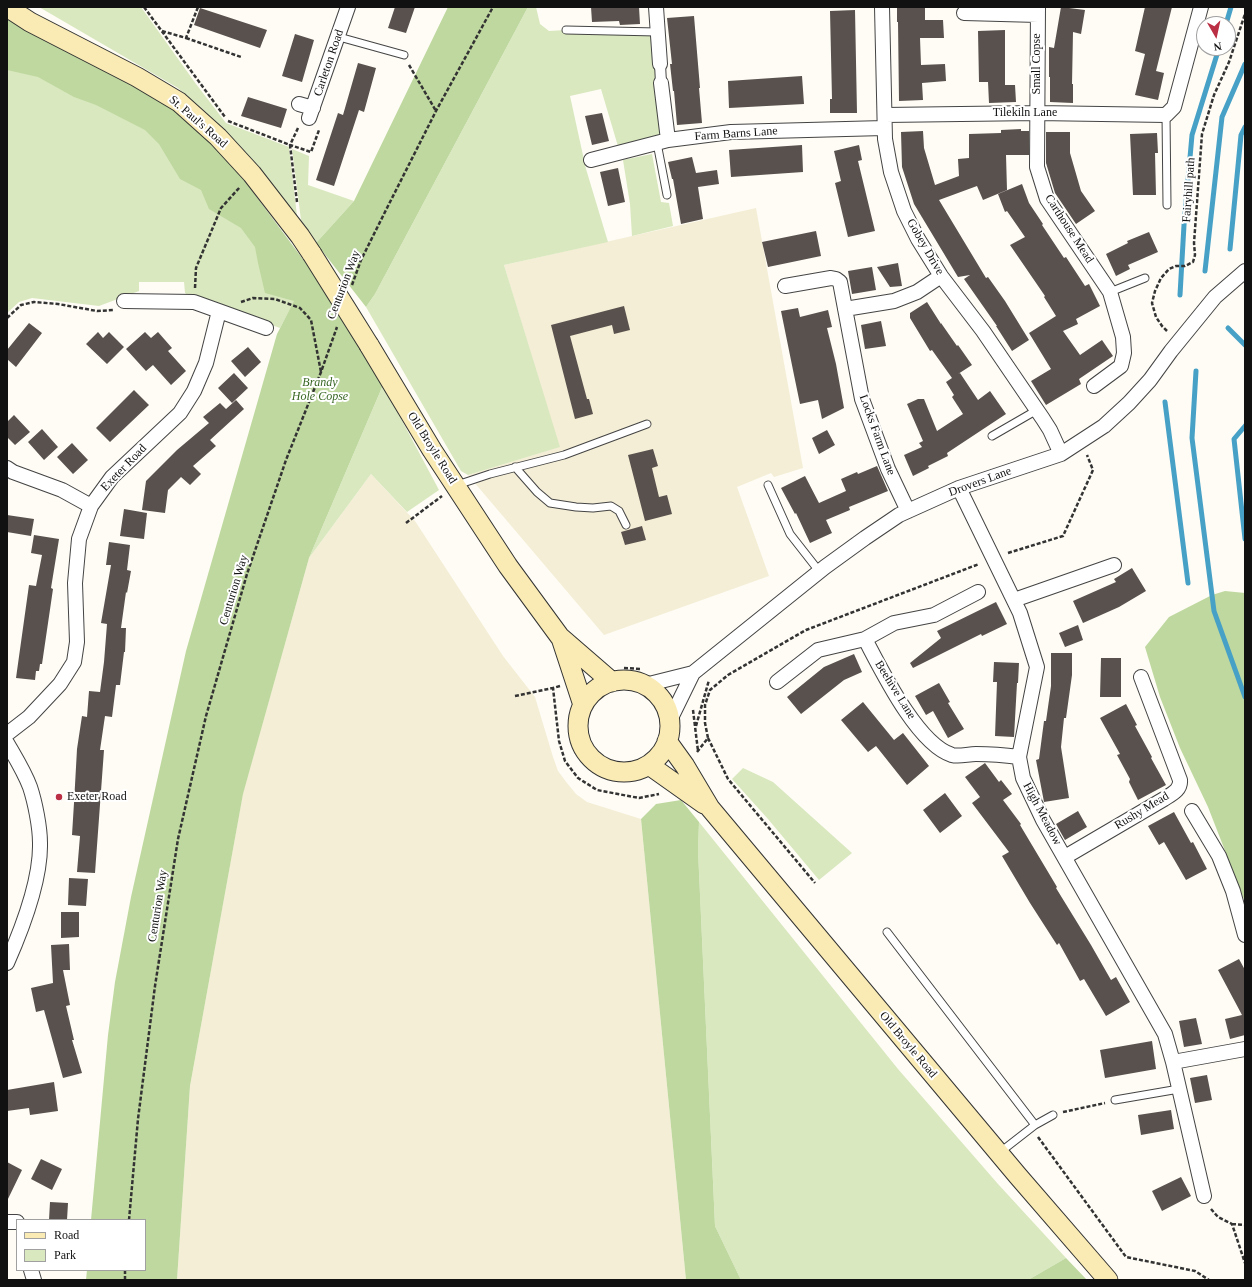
<!DOCTYPE html>
<html>
<head>
<meta charset="utf-8">
<style>
	body { margin:0 }
	#map { position:relative; width:1252px; height:1287px; overflow:hidden; background:#fefcf5; font-family:Georgia,serif }
	canvas { display:block }
	.frame { position:absolute; inset:0; border:8px solid #111; pointer-events:none }
	.legend { position:absolute; left:16px; top:1219px; width:130px; height:52px; box-sizing:border-box; background:#fff; border:1px solid #a0a0a0; margin:0; padding:5px 7px; list-style:none; font-size:12px; color:#111 }
	.legend li { display:flex; align-items:center; gap:8px; height:20px }
	.legend b { width:20px; border:1px solid #a0a0a0 }
	.north { position:absolute; left:1196px; top:16px; width:40px; height:40px; box-sizing:border-box; background:#fff; border:1px solid #a0a0a0; border-radius:50%; rotate:171deg; font-size:11px; font-weight:700; line-height:16px; text-align:center; color:#111 }
	.north::after { content:''; display:block; margin:auto; width:14px; height:18px; background:#ba2f44; clip-path:polygon(50% 0,100% 100%,50% 72%,0 100%) }
</style>
</head>
<body>
<div id="map">
<canvas width="1252" height="1287"></canvas>
<div class="frame"></div>
<ul class="legend">
<li><b style="height:5px;background:#faebb4"></b>Road</li>
<li><b style="height:11px;background:#d9e8bf"></b>Park</li>
</ul>
<div class="north">N</div>
</div>
<script>
const g = document.querySelector('canvas').getContext('2d');
g.lineJoin = 'round';
function paint(path, color) { g.fillStyle = color; g.fill(path, 'evenodd'); }
function trace(path, color, width, dash) { g.strokeStyle = color; g.lineWidth = width; g.lineCap = dash ? 'butt' : 'round'; g.setLineDash(dash || []); g.stroke(path); }
function write(font, color, halo, rows, align = 'center') {
  g.font = font + ' Georgia,serif'; g.lineWidth = 4; g.setLineDash([]); g.textBaseline = 'middle'; g.strokeStyle = halo; g.fillStyle = color; for (const [text, x, y, turn = 0] of rows) {
    g.save(); g.translate(x, y); g.rotate((+turn || 0) * Math.PI / 180); g.textAlign = isNaN(turn) ? turn : align; if (halo) g.strokeText(text, 0, 0); g.fillText(text, 0, 0); g.restore();
  }
}
paint(new Path2D(`
	M756,208L803,468L774,477L771,473L737,487L769,576L604,635L468,475L559,447L504,265Z
	M371,474L415,521L503,656L535,697L553,757L558,771L567,783L576,794L587,802L641,819L686,1280H177L190,1086L243,793L309,558Z`), '#f4eed6');
paint(new Path2D(`
	M39,7H141L196,84L226,123L289,147L297,216L258,167L222,127L178,88Z
	M528,7H536L540,24L549,31L566,30L657,32L668,140L620,153L601,89L570,96L586,169L608,242L504,265L560,447L468,475L461,471L366,307L375,294Z
	M7,15L27,28L311,270L280,328L189,296L185,293L184,282H139V291L99,306L32,298L19,302L7,313Z
	M292,149L309,156L308,185L354,201L316,243L301,220Z
	M652,154L661,202L669,203L673,226L632,236L630,204L623,160Z
	M383,385L439,490L407,512L371,474L309,558Z
	M743,768L773,782L852,853L819,880L768,819L732,779Z
	M699,822L898,1069L998,1184L1066,1258L1028,1280H741L715,1226L698,850Z`), '#d9e8bf');
paint(new Path2D(`
	M448,7H528L375,294L366,307L316,243L354,201Z
	M7,14L133,82L178,112L213,143L244,180L311,270L383,385L309,558L243,794L190,1086L177,1280H86L87,1270H145V1220H91L108,1035L115,982L131,897L186,651L277,334L294,301L265,293L258,263L255,247L241,228L209,209L201,190L180,179L159,144L145,130L96,105L74,97L38,77L7,70Z
	M1225,591L1245,593V902L1208,807L1180,748L1160,697L1145,647L1169,617L1212,595Z
	M681,800L699,822L698,850L715,1226L741,1280H686L641,819L656,804Z
	M1066,1258L1087,1280H1028Z`), '#bfd89f');
trace(new Path2D(`
	M1226,24L1231,7
	M1230,249L1241,135L1245,127
	M1205,271L1222,117L1245,64
	M1180,295L1184,225L1192,135L1219,48
	M1228,328L1245,345
	M1196,371L1192,438L1214,611L1245,697
	M1165,402L1188,583
	M1245,426L1234,439L1245,539`), '#47a1c7', 5);
paint(new Path2D(`
	M395,7H415L406,33L388,28Z
	M591,7H639L640,24L620,25L619,21L592,22Z
	M897,7H925V20H943L944,38H920L921,65L945,64L946,81L922,83L923,100L899,101L898,22H897Z
	M1061,7L1085,10L1081,34L1073,32L1072,84H1073V103L1050,102V77H1049V47L1054,48Z
	M1145,7H1172L1156,71L1164,73L1158,100L1135,95L1145,54L1135,51Z
	M200,8L267,30L260,48L194,25Z
	M855,10L857,113H830V99H832L830,11Z
	M694,16L700,88H699L702,123L677,125L674,91H673L670,64H672L667,18Z
	M1005,30V85H1015L1016,102L989,103L988,82H979L978,31Z
	M295,34L314,40L302,82L282,76Z
	M358,63L376,68L364,112L359,110L334,186L316,180L338,113L343,115Z
	M802,76L804,104L729,108L728,81Z
	M248,97L287,109L281,128L241,116Z
	M602,113L609,141L592,145L585,116Z
	M1021,129V131H1029V155H1006L1007,190L983,200L977,186L939,200L986,278L988,277L1005,301L1029,340L1012,351L996,326H997L964,279L970,275L958,277L914,204L902,167L901,132L923,131L924,148L935,185L959,176L958,159L969,158V134L1001,133V130Z
	M1046,132H1070V153L1081,191L1095,211L1076,224L1055,193L1046,163Z
	M1157,133L1158,153H1155L1156,195H1133L1130,134Z
	M802,145L803,172L731,177L729,150Z
	M859,145L862,160L858,161L875,231L848,237L835,183L841,181L834,151Z
	M692,157L696,173L717,170L719,184L698,187L703,219L681,224L673,179H672L668,162Z
	M618,168L625,202L608,206L600,172Z
	M1022,184L1029,203L1043,224L1042,225L1064,258L1066,257L1085,286L1089,284L1100,306L1076,319L1078,324L1063,331L1080,355L1102,340L1113,356L1079,379L1081,384L1046,405L1031,381L1051,369L1029,333L1056,316L1044,297L1045,296L1010,245L1025,237L1007,211L1005,212L998,194Z
	M816,231L821,256L768,267L762,242Z
	M1149,232L1158,252L1128,265L1130,269L1116,276L1106,254L1128,243L1127,241Z
	M898,263L902,286L890,287L877,267Z
	M872,267L876,290L852,294L848,271Z
	M927,302L941,324V323L957,346L958,345L972,365L958,374L960,373L978,400L990,391L1006,414L947,453L948,456L928,466L929,468L913,476L904,455L922,447L919,443L923,441L907,404L918,399H924L937,431L963,414L952,397L954,395L946,382L952,378L932,350L930,351L910,318V313Z
	M624,306L630,330L614,334L612,325L570,336L587,399H589L593,414L575,419L551,325Z
	M798,308L800,317L828,310L832,327L827,328L836,364L844,408L822,419L818,400L800,404L794,375L781,311Z
	M881,321L886,346L865,349L861,325Z
	M29,323L42,333L16,367L7,359V350Z
	M98,332L103,338L109,332L124,347L107,364L86,344Z
	M145,332L151,338L158,332L172,348L168,351L186,371L171,385L153,365L146,371L126,349Z
	M248,347L261,362L245,377L231,361Z
	M234,373L248,388L232,403L218,388Z
	M134,390L149,405L110,442L96,428Z
	M236,400L244,409L210,440L216,446L193,466L201,474L190,485L181,477L168,490L165,513L142,510L146,481L177,450L209,423L203,417L220,403L226,409Z
	M14,415L30,432L15,445L7,437V422Z
	M42,429L58,447L44,460L28,442Z
	M827,430L835,445L819,454L812,438Z
	M72,443L88,460L73,474L57,457Z
	M653,449L658,466L652,468L659,497L667,495L672,514L645,521L628,455Z
	M877,466L888,491L849,507L850,510L826,520L832,533L810,543L796,513L795,514L781,488L805,476L819,503L846,491L841,479L857,472L858,474Z
	M124,509L147,513L144,539L120,536Z
	M7,515L34,519L31,536L7,532Z
	M642,526L646,540L625,545L621,532Z
	M34,535L59,539L51,588L53,589L42,664H40L39,671H36L35,680L16,678L29,585L36,586L42,555L31,553Z
	M109,542L130,545L127,570L131,571L127,593L126,592L121,628H126L125,652H124L120,685H116L112,717L105,716L100,750H104L95,873L77,872L80,836L72,835L74,803L77,749L82,716L87,717L89,691L100,692L104,662L107,624L101,623L111,565H106Z
	M1132,568L1146,591L1119,607L1083,623L1073,601L1116,582L1114,579Z
	M996,602L1007,624L982,636L981,634L913,668L910,663L941,638L937,631Z
	M1078,625L1083,640L1065,647L1059,633Z
	M1051,653H1072V675L1066,718H1064L1061,747L1069,798L1044,802L1036,760L1039,759L1044,721H1046L1051,686Z
	M854,654L862,672L844,680L801,714L787,697L824,667Z
	M1101,658H1121V697H1100Z
	M994,662L1019,663L1018,683H1017L1014,737L995,736L997,682H993Z
	M939,683L950,702L948,703L964,729L948,738L933,711L926,715L915,696Z
	M863,702L894,740L903,733L929,766L907,785L876,746L868,752L841,720Z
	M1126,704L1137,725L1135,726L1152,757L1151,758L1166,785L1138,800L1129,782L1130,779L1117,755L1120,754L1100,718Z
	M985,763L999,782L1001,780L1012,794L1003,800L1021,824L1020,825L1057,887L1056,888L1091,945L1111,980L1116,977L1130,1002L1106,1016L1084,979L1080,981L1059,943L1057,945L1030,903L1002,856L1009,852L972,803L980,797L965,777Z
	M945,793L962,816L940,833L923,810Z
	M1078,811L1087,827L1065,840L1056,824Z
	M1174,812L1191,843L1193,842L1207,869L1186,880L1164,842L1159,845L1148,826Z
	M69,878L88,879L86,906L68,905Z
	M61,912H79V937L61,938Z
	M69,944L70,970H63L70,1005L66,1006L74,1040H72L82,1073L63,1078L44,1010L36,1012L31,988L53,983L51,945Z
	M1239,959L1245,970V1035L1230,1039L1225,1019L1242,1015L1218,970Z
	M1196,1018L1202,1044L1184,1047L1179,1021Z
	M1152,1041L1156,1069L1105,1078L1100,1050Z
	M1207,1075L1212,1100L1195,1103L1190,1078Z
	M54,1082L58,1111L30,1115L29,1108L7,1111V1090Z
	M1171,1110L1174,1129L1141,1135L1138,1115Z
	M41,1159L62,1169L52,1190L31,1179Z
	M7,1162L22,1170L7,1201Z
	M1181,1177L1191,1196L1162,1211L1152,1191Z
	M50,1202L68,1203L67,1220H49Z`), '#59514d');
const service = new Path2D(`
	M566,30L657,32
	M339,37L404,55
	M1166,115L1167,205
	M657,143L667,195
	M1110,292L1145,278
	M992,436L1037,410
	M515,467L537,492L550,503L576,507L593,508L611,506L619,511L626,525
	M457,485L490,474L564,455L647,424
	M768,485L790,534L819,571
	M887,932L1035,1125
	M1115,1100L1179,1089
	M999,1153L1035,1125L1053,1115`);
const pedestrian = new Path2D(`
	M660,64L661,83`);
const minor = new Path2D(`
	M656,7L660,64
	M882,7L885,139L891,172L904,211L918,239L941,276L983,331L1043,419L1050,430L1061,454
	M1038,7L1037,167L1047,199L1110,292L1123,337L1124,353L1121,366L1094,386
	M964,13L1038,15
	M661,83L668,140
	M299,104L313,108
	M885,115L1037,113L1166,115L1174,107L1201,7
	M309,118L348,7
	M591,160L668,140L731,132L884,128
	M785,286L831,278L836,279L840,282L862,399L888,469L908,511
	M845,309L894,301L917,292L941,276
	M219,311L266,328
	M7,468L13,472L62,490L91,506
	M959,488L1020,613L1037,667L1019,757L1023,778L1043,820L1165,1034L1173,1062L1204,1196
	M1014,600L1114,565
	M865,639C881,669 917,744 952,755C959,757 968,754 976,754C990,754 1004,755 1019,757
	M777,682L818,650L865,639L894,623L934,615L978,592
	M645,685L693,673
	M670,720L693,673L825,567L865,538L899,515L959,488L1061,454L1104,426L1129,403L1150,380L1171,351L1215,297L1245,271
	M7,734L29,717L60,684L74,662L77,642L75,583L79,539L91,506L112,477L180,413L194,391L206,363L219,311L194,302L124,301
	M7,743C15,757 24,771 30,787C35,802 40,827 40,843C41,881 22,929 7,963
	M1192,811L1219,856L1233,891L1245,935
	M1065,857L1164,799C1172,794 1181,790 1180,780L1141,677
	M1173,1062L1245,1049
	M7,1222H17
	M31,1270L34,1280`);
const secondary = new Path2D(`
	M7,7L30,22L137,77L179,102L218,137L252,174L300,236L312,254
	M369,345L432,450L508,566L560,637L612,682
	M561,638L583,705
	M578 726a46 46 0 1 1 92 0a46 46 0 1 1-92 0Z
	M667,741L685,766L710,808L1018,1176L1108,1280
	M649,765L704,804`);
trace(service, '#444', 9);
trace(pedestrian, '#444', 12);
trace(minor, '#444', 16);
trace(secondary, '#333', 21);
trace(new Path2D(`
	M144,7L225,117
	M162,31L186,38L198,7
	M186,38L241,57
	M409,65L436,111
	M228,121L290,145L297,202
	M298,128L290,145L311,152L319,130
	M352,285L361,260L388,206L436,111L493,7
	M195,288L196,268L221,208L240,187
	M241,302L253,298L275,299L300,308L311,320L321,372
	M7,318L21,305L34,302L58,304L97,311L113,310
	M1167,331L1162,326L1156,317L1152,303L1155,291L1161,278L1169,269L1176,266H1185L1193,262L1195,255L1194,243L1202,134L1214,95L1229,62L1245,14
	M406,523L442,496
	M1008,553L1063,536L1093,470L1087,455
	M624,668L641,669
	M560,686L553,688L559,741L565,761L578,778L597,790L639,798L659,794
	M515,696L553,688
	M693,710L698,751
	M696,726L709,680
	M708,738L728,779L815,883
	M697,752L708,738L705,723V705L710,690L728,675L806,630L979,564
	M1063,1112L1105,1103
	M1038,1137L1126,1257L1195,1271L1209,1280
	M1211,1209L1218,1217L1232,1224L1245,1263
	M129,1220L138,1119L155,986L178,839L206,716L247,574L286,460L321,372L337,327
	M1232,1224L1245,1225
	M125,1280V1270`), '#333', 2.5, [4, 2]);
trace(service, '#fff', 7);
trace(pedestrian, '#fff', 10);
trace(minor, '#fff', 14);
trace(secondary, '#faebb4', 19);
const secondaryBridge = new Path2D(`
	M312,254L369,345`);
trace(secondaryBridge, '#333', 21, []);
trace(secondaryBridge, '#faebb4', 19);
for (const [x, y, r, color] of [
	[59,797,4,"#ba2f44"]
]) { const dot = new Path2D(); dot.arc(x, y, r, 0, 2 * Math.PI); g.fillStyle = color; g.fill(dot); trace(dot, '#fff', 1.5); }
write('12px', '#111', '#fff', [
	["Carleton Road",329,63,-71],
	["Small Copse",1037,64,-90],
	["Tilekiln Lane",1025,113],
	["St. Paul's Road",198,122,41],
	["Farm Barns Lane",736,134,-4],
	["Fairyhill path",1189,190,-86],
	["Carthouse Mead",1069,229,57],
	["Gobey Drive",925,247,60],
	["Centurion Way",344,285,-69],
	["Locks Farm Lane",877,435,70],
	["Old Broyle Road",432,448,58],
	["Exeter Road",124,468,-46],
	["Drovers Lane",980,482,-20],
	["Centurion Way",234,590,-73],
	["Beehive Lane",895,690,58],
	["Rushy Mead",1142,811,-31],
	["High Meadow",1042,814,62],
	["Centurion Way",158,906,-81],
	["Old Broyle Road",908,1045,50]
]);
write('italic 12px', '#386623', '#fff', [
	["Brandy",320,383],
	["Hole Copse",320,397]
]);
write('12px', '#111', '#fff', [
	["Exeter Road",67,797]
], 'left');
</script>
</body>
</html>
